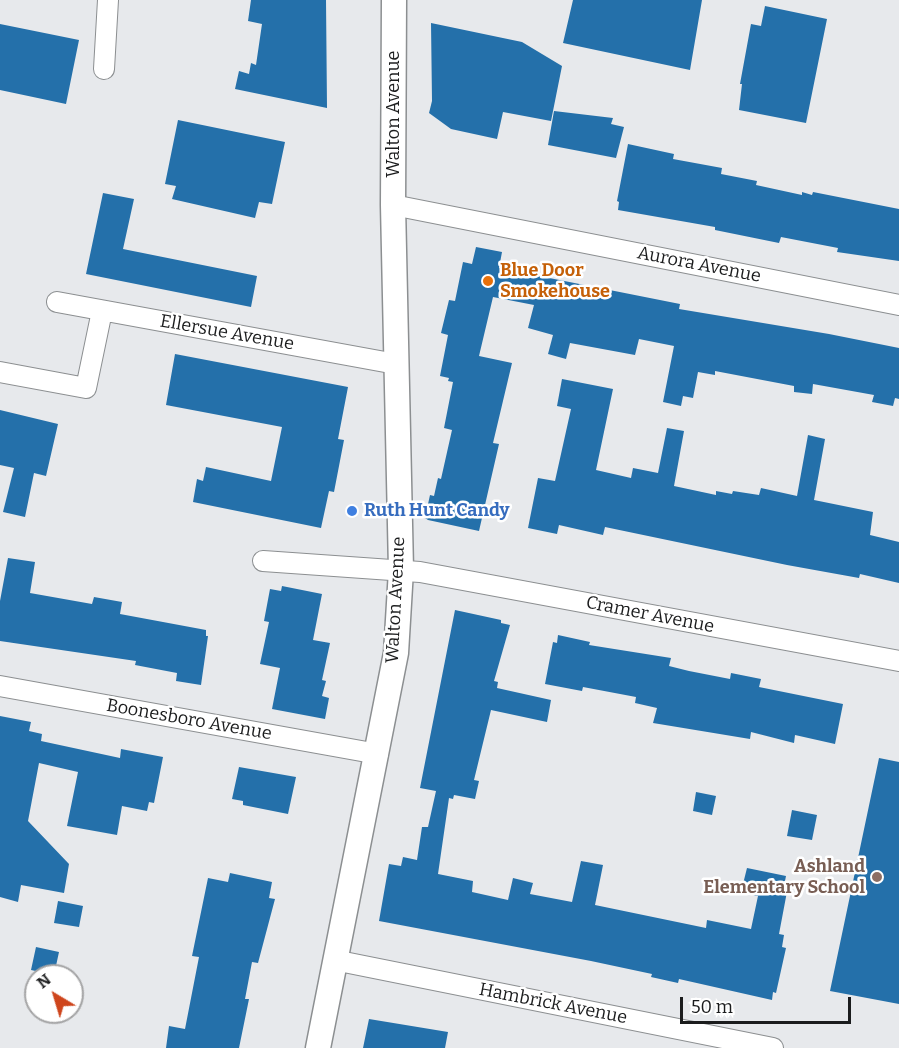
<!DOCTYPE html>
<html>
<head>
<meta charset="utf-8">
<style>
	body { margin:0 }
	#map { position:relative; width:899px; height:1048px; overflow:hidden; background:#e7e9ec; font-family:Bitter,serif }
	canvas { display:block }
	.north { position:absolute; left:24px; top:964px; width:60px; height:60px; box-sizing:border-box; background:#fff; border:2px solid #a4a4a5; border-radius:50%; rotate:322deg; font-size:16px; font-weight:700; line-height:24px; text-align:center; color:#1b1c1d }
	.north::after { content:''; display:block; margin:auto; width:21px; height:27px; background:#ce451c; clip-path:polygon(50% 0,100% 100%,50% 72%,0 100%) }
	.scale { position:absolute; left:680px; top:997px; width:171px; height:27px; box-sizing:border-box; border:3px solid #1b1c1d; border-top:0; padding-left:8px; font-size:18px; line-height:21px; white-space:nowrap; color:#1b1c1d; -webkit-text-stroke:4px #fff; paint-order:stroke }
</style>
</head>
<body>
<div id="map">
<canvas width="899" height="1048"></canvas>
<div class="north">N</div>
<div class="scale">50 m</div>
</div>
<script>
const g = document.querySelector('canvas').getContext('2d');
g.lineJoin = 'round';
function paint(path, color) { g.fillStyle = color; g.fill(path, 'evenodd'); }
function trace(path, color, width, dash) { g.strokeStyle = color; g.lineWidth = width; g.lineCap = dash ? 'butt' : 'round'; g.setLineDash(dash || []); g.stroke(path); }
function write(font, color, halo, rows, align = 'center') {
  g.font = font + ' Bitter,serif'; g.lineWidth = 5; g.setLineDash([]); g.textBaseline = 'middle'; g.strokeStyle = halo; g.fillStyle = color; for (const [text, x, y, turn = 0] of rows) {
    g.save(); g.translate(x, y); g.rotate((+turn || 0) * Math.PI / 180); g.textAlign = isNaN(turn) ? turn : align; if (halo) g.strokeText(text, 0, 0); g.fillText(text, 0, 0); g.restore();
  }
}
paint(new Path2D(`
	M251,0H326L327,108L235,89L239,71L249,74L251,63L256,65L262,24L248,21Z
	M573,0H702L690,70L563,43Z
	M765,6L827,19L806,123L739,110L742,84H740L751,24L761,26Z
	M431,23L522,42L562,66L551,121L503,112L497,139L451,129L429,113L432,101Z
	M0,24L79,40L66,104L0,90Z
	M554,111L613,118L611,124L624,127L616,158L548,145Z
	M178,120L285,142L272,204L259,202L255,218L172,199L176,186L165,184Z
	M628,144L674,154L673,159L722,168L721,174L757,181L756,185L802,195V192L812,195L813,192L899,209V261L837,252L838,248L781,237L779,243L715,230V227L618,210L619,202L617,201Z
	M103,193L134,199L123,249L257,276L251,307L86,274Z
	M476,247L502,252L499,268L680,304L679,309L829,334L899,348V399L895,398L893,406L872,402L874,395L813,384L812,394L794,392V386L715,371V375L698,372L693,398L683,396L681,406L663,402L674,346L639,339L635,355L570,343L566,359L548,354L553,335L528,328L534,305L493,297L479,356L512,363L493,443L499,444L479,531L428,520L425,518L430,495L434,496L438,478L441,479L452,430L444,428L453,382L448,381L449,378L440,376L448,335L441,333L449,300L455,301L463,262L472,264Z
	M175,354L348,387L338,439L344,440L334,492L329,491L321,528L193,502L197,479L203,481L206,467L271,481L282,427L166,405Z
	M562,379L613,389L596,470L631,478L633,468L658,473L667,428L684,431L674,486L716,495V491L732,494L733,491L759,495L761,488L797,496L808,435L825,439L814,500L873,512L870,535L899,542V583L860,574L859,578L787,565L605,527L603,535L559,525L557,534L528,528L538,478L555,481L571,409L557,406Z
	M0,410L58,424L46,476L34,473L25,517L3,512L14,468L0,465Z
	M8,558L35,562L30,593L92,604L94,597L122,602L120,614L206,630V636H208L201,685L176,681L177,673L135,665L136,661L0,641V601Z
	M282,586L322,594L313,640L330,643L322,680L326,681L322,696L329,698L325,719L272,709L280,668L260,664L269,622L264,621L270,589L281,591Z
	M455,610L501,620V623L510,625L494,681L498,682L497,688L551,700L547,722L491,710L474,780L479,781L475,799L454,795L453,799L449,798L438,874L473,881L472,892L508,900L513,878L533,883L530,894L572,902L581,861L603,865L595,905L706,928L707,920L751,929L758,896L741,892L747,868L786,876L785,881H789L779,934L784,935L782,947L786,948L776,993L773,992L772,1000L679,979L678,983L651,977L652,974L591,961L379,921L389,864L401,866L403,857L417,860L422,827H428L436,791L420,788Z
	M558,635L590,642L589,645L671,658L669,666L689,671L730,679L731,673L761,679L759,687L843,704L835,744L795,735L794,743L751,732L750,739L653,723L657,708L635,703L636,697L583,687L582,691L545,684L553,642L557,643Z
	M0,716L31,722L29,731L42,734L41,741L120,758L121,749L163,757L154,803L149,802L147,811L122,806L117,835L67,826L78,772L39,763L28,821L69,864L64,893L21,885L18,902L0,897Z
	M879,758L899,762V1004L830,991Z
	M239,767L296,777L288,814L243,805V801L232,799Z
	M696,792L716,796L712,815L693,811Z
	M792,810L817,815L812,840L787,836Z
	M230,873L272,882L269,898L275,899L258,963L252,962L245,999H249L239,1048H166L169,1026L185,1029L199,957L192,956L208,878L228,882Z
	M58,901L83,906L79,927L54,923Z
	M36,947L59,952L54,975L31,970Z
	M369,1019L448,1032L445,1048H363Z`), '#2470aa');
const minor = new Path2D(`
	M104,69L108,0
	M393,205L899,305
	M57,302L396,364
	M0,372L86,388L102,311
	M263,561L420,572L899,661
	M0,686L378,754
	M334,960L773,1048`);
const tertiary = new Path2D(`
	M318,1048L396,653L401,570L393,205L394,0`);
trace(minor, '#8c8f91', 22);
trace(tertiary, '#8c8f91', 27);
trace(minor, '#fff', 20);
trace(tertiary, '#fff', 24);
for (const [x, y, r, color] of [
	[488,281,6,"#e8710a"],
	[352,511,6,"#3f7fe0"],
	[877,877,6,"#8d6e63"]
]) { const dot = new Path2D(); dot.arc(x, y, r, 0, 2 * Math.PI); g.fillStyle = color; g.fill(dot); trace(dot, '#fff', 2); }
write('18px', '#1b1c1d', '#fff', [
	["Walton Avenue",394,114,-90],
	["Aurora Avenue",699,265,11],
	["Ellersue Avenue",227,333,10],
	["Walton Avenue",396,600,-87],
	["Cramer Avenue",650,615,11],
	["Boonesboro Avenue",189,720,10],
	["Hambrick Avenue",553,1004,11]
]);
write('bold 18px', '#c56008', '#fff', [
	["Blue Door",500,271],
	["Smokehouse",500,292]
], 'left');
write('bold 18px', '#366cbe', '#fff', [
	["Ruth Hunt Candy",364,511]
], 'left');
write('bold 18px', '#785e54', '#fff', [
	["Ashland",865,867],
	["Elementary School",865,888]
], 'right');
</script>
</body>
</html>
